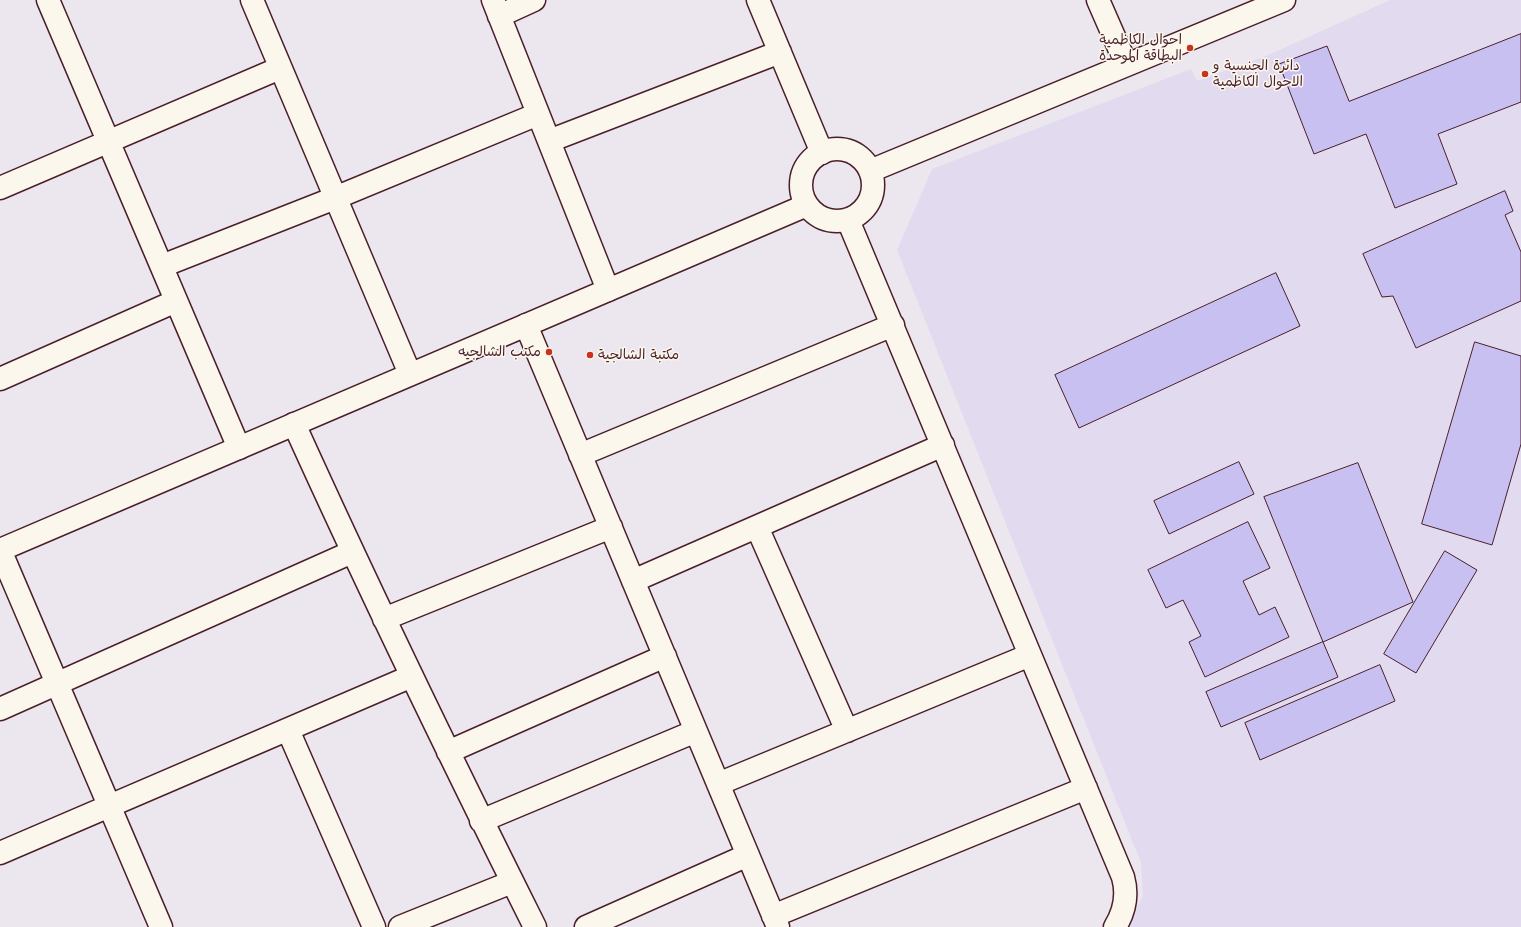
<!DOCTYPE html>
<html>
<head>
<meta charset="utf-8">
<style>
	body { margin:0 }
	canvas { display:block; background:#ece6ee }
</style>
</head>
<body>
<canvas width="1521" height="927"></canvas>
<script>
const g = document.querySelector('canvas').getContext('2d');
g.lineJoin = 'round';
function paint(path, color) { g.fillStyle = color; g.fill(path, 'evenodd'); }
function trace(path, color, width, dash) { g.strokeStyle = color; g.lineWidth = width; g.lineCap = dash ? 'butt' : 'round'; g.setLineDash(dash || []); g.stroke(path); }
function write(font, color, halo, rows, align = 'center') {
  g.font = font + ' "Shantell Sans","Playpen Sans Arabic",sans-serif'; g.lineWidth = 3; g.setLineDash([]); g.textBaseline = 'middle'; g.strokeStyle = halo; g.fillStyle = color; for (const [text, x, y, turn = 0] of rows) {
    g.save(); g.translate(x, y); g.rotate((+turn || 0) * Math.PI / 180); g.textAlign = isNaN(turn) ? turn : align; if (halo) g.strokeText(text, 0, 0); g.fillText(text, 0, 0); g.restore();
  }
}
paint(new Path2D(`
	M1390,0H1521V927H1126L1143,896L1141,863L897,250L932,169L1191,69L1197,81L1266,56Z`), '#e2dbef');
const building = new Path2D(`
	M1521,34V102L1438,134L1457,184L1395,208L1366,134L1314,154L1279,64L1327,46L1349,101Z
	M1505,191L1513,211L1505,215L1521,252V301L1416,348L1393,296L1382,297L1363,254Z
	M1276,273L1300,326L1079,428L1055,375Z
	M1475,342L1521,356V444L1492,545L1422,524Z
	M1239,462L1254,494L1169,534L1154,501Z
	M1358,463L1413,602L1323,642L1264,497Z
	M1248,522L1270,568L1243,581L1259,615L1275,607L1289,637L1205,677L1189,642L1201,636L1183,600L1166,608L1148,570Z
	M1445,551L1477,570L1416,673L1384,654Z
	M1323,642L1338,677L1221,727L1206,692Z
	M1380,665L1395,701L1260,760L1245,723Z`);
paint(building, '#c9c0f2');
trace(building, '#4a1f2b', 1);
const minor = new Path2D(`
	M48,0L239,448
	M252,0L410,374
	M493,0L608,290
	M758,0L822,153
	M1098,0L1126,64
	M499,16L534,0
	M549,141L780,52
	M0,188L280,68
	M848,220L1123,877C1128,895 1125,911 1115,927
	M162,266L335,198L538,114
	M526,325L778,927
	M0,379L176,301
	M294,424C371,594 452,761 535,927
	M580,455L893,325
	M757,527L847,731
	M0,550L161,927
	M633,581L943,445
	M384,619L611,527
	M0,709L352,552
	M288,730L374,927
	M448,752L665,656
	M718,784L1030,655
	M481,821L696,731
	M0,853L412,676
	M773,916L1086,788
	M400,927L512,882
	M586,927L748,855`);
const tertiary = new Path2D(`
	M801 185a36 36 0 1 1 72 0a36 36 0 1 1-72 0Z
	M870,171L1284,0
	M0,550L807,205`);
trace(minor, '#4a1f2b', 25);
trace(tertiary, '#4a1f2b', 25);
trace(minor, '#fbf7ec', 22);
trace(tertiary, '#fbf7ec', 22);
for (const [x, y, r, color] of [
	[1190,48,4,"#c8321e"],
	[1205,74,4,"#c8321e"],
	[549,352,4,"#c8321e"],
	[590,355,4,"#c8321e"]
]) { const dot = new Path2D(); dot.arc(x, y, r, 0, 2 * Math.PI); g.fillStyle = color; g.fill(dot); trace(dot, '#fbf7ec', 1.5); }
write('14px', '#4a1f2b', '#fbf7ec', [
	["احوال الكاظمية",1182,40],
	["البطاقة الموحدة",1182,56],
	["دائرة الجنسية و",1213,66,"left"],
	["الاحوال الكاظمية",1213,82,"left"],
	["مكتب الشالجيه",541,352],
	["مكتبة الشالجية",598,355,"left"]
], 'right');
</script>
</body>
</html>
